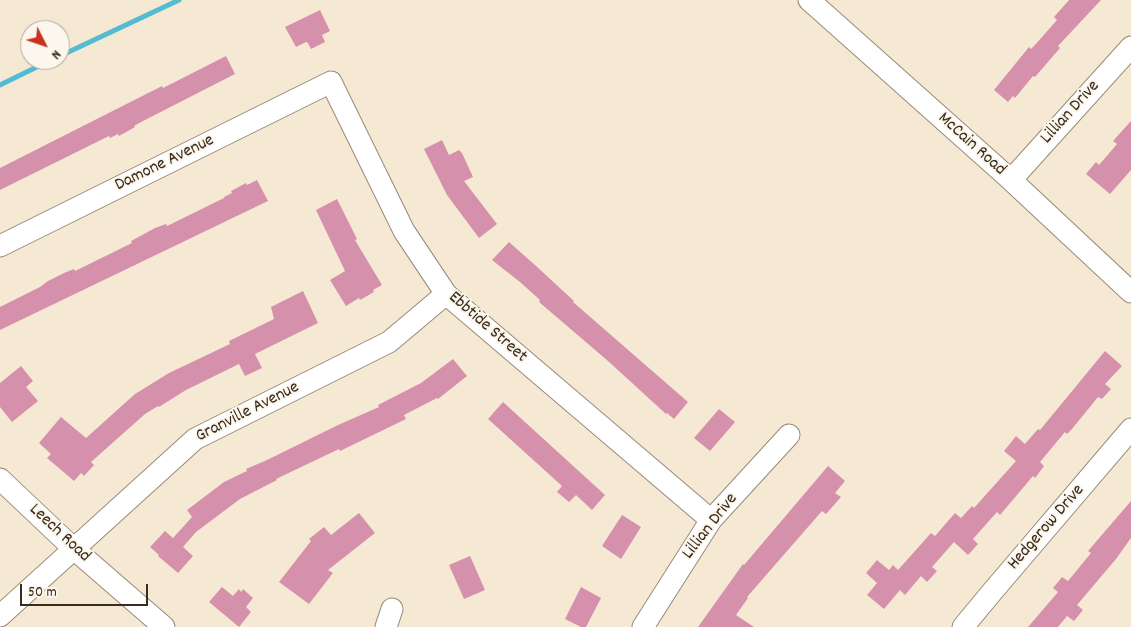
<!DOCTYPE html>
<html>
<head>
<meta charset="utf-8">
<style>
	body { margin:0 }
	#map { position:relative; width:1131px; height:627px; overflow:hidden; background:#f6e9d4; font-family:Dekko,sans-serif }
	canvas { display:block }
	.north { position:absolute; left:20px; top:20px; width:50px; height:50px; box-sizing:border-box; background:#fbf7ec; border:1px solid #aea59a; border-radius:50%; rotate:131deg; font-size:14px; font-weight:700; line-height:20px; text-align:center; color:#3b2a1e }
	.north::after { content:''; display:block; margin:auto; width:18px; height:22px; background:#c8321e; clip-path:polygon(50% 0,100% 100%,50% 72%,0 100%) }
	.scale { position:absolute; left:20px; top:584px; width:128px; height:22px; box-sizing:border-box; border:2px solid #3b2a1e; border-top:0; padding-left:6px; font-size:15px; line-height:18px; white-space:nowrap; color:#3b2a1e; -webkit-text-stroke:4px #fbf7ec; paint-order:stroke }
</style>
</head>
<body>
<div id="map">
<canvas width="1131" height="627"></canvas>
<div class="north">N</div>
<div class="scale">50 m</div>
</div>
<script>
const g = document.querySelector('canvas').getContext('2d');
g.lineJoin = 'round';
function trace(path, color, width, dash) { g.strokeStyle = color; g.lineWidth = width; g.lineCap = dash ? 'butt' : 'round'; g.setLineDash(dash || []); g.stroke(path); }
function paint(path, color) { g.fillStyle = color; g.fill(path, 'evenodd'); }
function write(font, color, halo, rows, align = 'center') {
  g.font = font + ' Dekko,sans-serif'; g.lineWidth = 4; g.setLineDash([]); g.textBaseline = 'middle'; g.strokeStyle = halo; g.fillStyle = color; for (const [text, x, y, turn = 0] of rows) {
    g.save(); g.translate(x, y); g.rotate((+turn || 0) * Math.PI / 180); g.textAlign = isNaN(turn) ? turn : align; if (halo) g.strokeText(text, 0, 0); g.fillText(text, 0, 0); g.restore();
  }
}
trace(new Path2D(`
	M60,56L179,0
	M0,85L51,60`), '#55bbd3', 5);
paint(new Path2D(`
	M1069,0H1101L1058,46L1060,48L1035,77L1033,76L1015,98L1013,96L1008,102L994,90L1029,47L1031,49L1034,46L1057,20L1054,17Z
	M320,10L330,31L322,35L325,42L311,49L308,43L306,42L296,47L285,27Z
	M226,56L235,74L143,121L134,126L135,127L119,136L118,134L110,138L109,136L0,190V168L162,86L163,88Z
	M1131,121V170L1110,194L1086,174L1096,162L1099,165L1117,144L1113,141Z
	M442,140L449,155L459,150L462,153L473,177L464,181L497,224L479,238L447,195L424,149Z
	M257,180L268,201L0,330V307L40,287L48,281L64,273L74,269L75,271L132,243L131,241L155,228L166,224L167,226L224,198V197L232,193L231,191L246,183L247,185Z
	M337,199L357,239L355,240L382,285L373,290L374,292L360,300L359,298L346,306L330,280L345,271L316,210Z
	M509,242L535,265L574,301L573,302L688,402L674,419L667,413L666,414L608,361L539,302L540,300L520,282L492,260Z
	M303,291L318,323L255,354L262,368L245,376L239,364L186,390L159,407L158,406L145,414L91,462L94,465L84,476L81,473L74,481L47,458L51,454L39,443L61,417L86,438L135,394L169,373L230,344L229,341L274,319L271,307Z
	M1105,351L1122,366L1105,384L1111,389L1102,399L1098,397L1072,429L1067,434L1065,432L1040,462L1044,466L1035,478L1033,476L1000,515L997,512L973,539L978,544L968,555L954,542L932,567L937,571L927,582L921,576L905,595L900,590L884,609L867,595L877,583L866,573L877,560L889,570L893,565L898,570L931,533L935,536L955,513L961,518L972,506L974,508L1016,461L1004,451L1016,436L1025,444L1038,429L1040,430Z
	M453,359L467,376L438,399L437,398L404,415L406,419L340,451L339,449L276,479L277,480L240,499L196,532L183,547L193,556L178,573L158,556L159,555L150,547L165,531L173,538L192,517L187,510L224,482L247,471L246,469L267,460L338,425L379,407L378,405L421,383Z
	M21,366L33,381L26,387L38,401L12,422L0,407V383Z
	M503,402L605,495L592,510L576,495L569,502L557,492L562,486L488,419Z
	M719,409L735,422L710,451L694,438Z
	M828,466L845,481L835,493L841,497L826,514L822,511L747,597L748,598L736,615L754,627H698L743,564L744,565Z
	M1131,501V538L1116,559L1077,605L1083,610L1074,621L1067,616L1058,627H1028L1058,592L1053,588L1062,577L1068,581L1091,553L1088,551Z
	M359,513L375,533L328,570L333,573L309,604L279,582L311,541L309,539L324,527L331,535Z
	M622,515L641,527L621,559L602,546Z
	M470,556L485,590L464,599L449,565Z
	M222,587L233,596L239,589L241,592L243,589L253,598L246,607L251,612L239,627L209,602Z
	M581,587L601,598L586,627H581L565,619Z`), '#d591ab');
const minor = new Path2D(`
	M809,0L1011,180L1131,292
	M1011,180L1131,47
	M0,246L331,82L404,231L446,294L711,520
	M0,479L74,549L164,627
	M0,616L195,439L389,342L446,294
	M386,627L392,609
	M643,627L711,520L789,435
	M963,627L992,592L1131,429`);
trace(minor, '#988a79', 23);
trace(minor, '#fff', 21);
write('18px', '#3b2a1e', '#fbf7ec', [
	["Lillian Drive",1071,113,-48],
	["McCain Road",971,145,42],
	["Damone Avenue",165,164,-26],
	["Ebbtide Street",487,328,41],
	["Granville Avenue",248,413,-27],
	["Lillian Drive",711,527,-52],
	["Hedgerow Drive",1047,528,-49],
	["Leech Road",59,534,43]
]);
</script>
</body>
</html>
